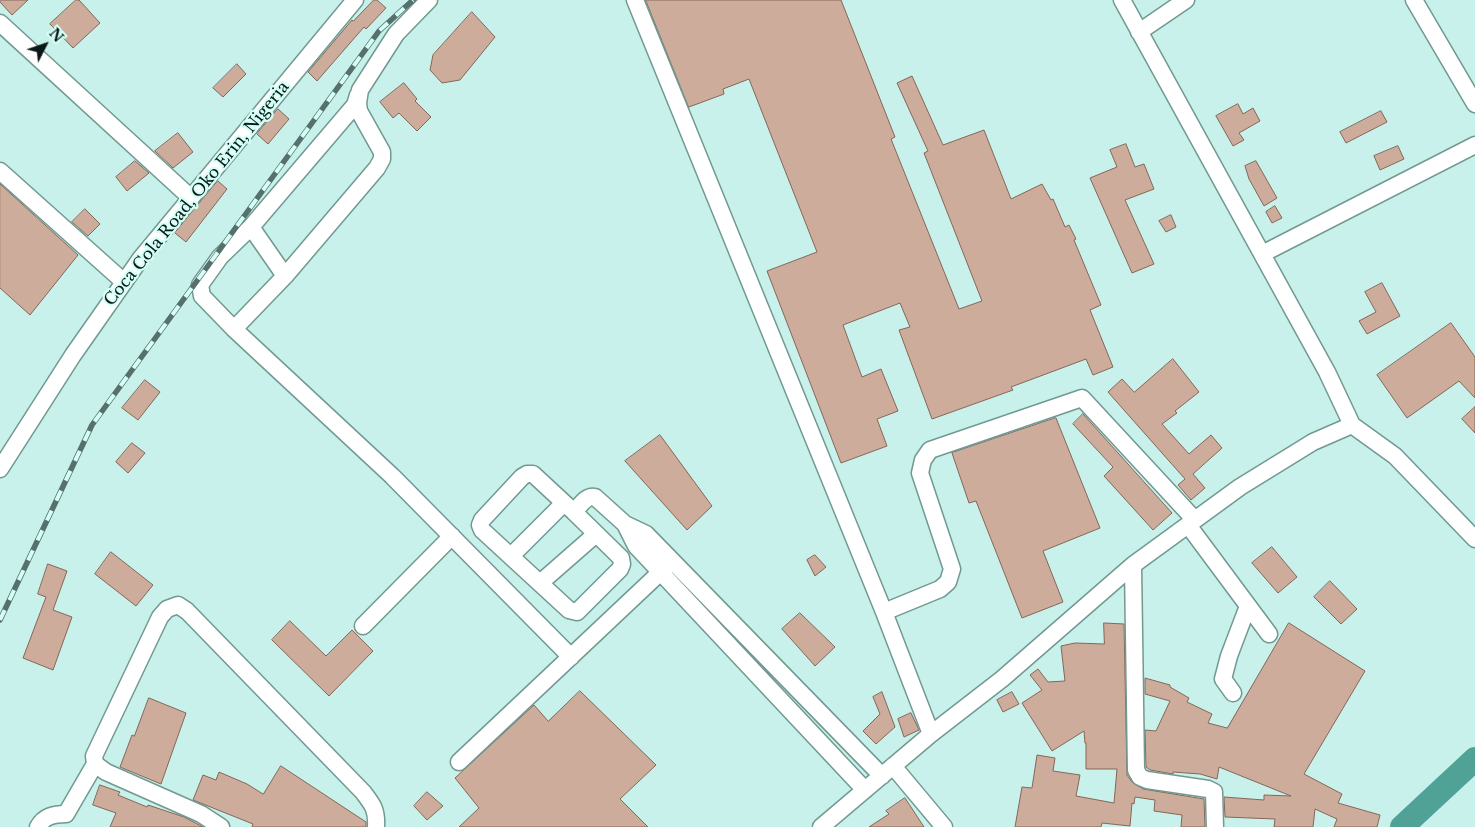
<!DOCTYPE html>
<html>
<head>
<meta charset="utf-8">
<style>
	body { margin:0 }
	#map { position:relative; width:1475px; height:827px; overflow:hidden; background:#c7f1ea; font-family:"Libre Baskerville",serif }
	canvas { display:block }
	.north { position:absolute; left:20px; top:20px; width:50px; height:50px; -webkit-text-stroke:4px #d4fff7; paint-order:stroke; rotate:49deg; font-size:14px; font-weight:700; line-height:20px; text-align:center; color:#091916 }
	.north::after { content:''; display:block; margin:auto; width:18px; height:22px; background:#091916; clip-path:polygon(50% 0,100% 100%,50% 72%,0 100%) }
</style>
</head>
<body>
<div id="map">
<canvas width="1475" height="827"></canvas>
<div class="north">N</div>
</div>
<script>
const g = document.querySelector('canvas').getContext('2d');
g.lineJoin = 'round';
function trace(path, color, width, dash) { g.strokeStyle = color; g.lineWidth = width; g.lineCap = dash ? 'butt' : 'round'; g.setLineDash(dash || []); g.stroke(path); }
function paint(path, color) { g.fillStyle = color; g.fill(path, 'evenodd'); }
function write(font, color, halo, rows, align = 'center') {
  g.font = font + ' "Libre Baskerville",serif'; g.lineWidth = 4.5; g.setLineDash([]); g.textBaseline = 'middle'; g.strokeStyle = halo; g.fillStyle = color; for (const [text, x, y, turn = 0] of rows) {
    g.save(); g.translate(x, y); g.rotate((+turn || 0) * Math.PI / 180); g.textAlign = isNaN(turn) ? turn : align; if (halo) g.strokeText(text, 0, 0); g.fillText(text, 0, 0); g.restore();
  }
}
trace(new Path2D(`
	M1402,827L1475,759`), '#50a297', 24);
const building = new Path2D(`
	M0,0H28L12,15L0,2Z
	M76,0H79L100,23L73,48L50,24Z
	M374,0H377L386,8L366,29L364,27L317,81L308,72L352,20L353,21Z
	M646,0H841L895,137L891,139L959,309L982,301L924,153L928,151L897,83L912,76L943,145L984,130L1011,199L1042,184L1051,200L1053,199L1065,227L1069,225L1076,239L1074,240L1101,305L1090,310L1113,367L1093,375L1086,359L1011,387L1013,390L932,419L899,330L910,327L900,303L843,325L862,377L881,369L898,411L877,419L887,446L841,463L767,271L817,252L749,79L723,89L724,94L689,107Z
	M472,12L495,37L460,80L442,83L430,70L433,55Z
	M237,64L246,74L223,97L213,88Z
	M404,83L417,99L415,101L431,117L417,131L399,113L393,118L380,102Z
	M1238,104L1243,114L1253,108L1260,121L1239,133L1244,140L1233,146L1216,116Z
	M278,109L289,119L268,144L257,134Z
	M1381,111L1387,122L1346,143L1340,132Z
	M178,133L193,152L173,168L155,151Z
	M1126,144L1135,167L1144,164L1154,189L1125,200L1154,264L1132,273L1090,178L1117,167L1110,150Z
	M1398,146L1404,159L1380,170L1374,156Z
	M135,161L149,173L127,191L116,177Z
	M1256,161L1277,198L1264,206L1249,179L1245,166Z
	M218,181L227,189L186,242L175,233Z
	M0,184L78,255L30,315L0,288Z
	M1275,206L1282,218L1272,223L1266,212Z
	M85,209L100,224L88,236L72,222Z
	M1171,215L1176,227L1166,232L1159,221Z
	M1382,283L1400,316L1367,334L1359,321L1376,312L1365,292Z
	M1451,323L1475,357V398L1459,381L1407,418L1377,375Z
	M1173,359L1199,392L1175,411L1177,413L1162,424L1189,454L1211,435L1222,448L1193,474L1205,488L1191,500L1178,485L1185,479L1108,392L1122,379L1134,392Z
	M145,380L160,392L138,420L122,408Z
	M1475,407V433L1462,419Z
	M1083,414L1172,513L1153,530L1104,476L1113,467L1073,424Z
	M1056,418L1100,528L1043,551L1063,602L1022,618L976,501L969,503L952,453Z
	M660,435L712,506L687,530L625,461Z
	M132,443L145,453L128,473L116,462Z
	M1272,547L1297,577L1278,593L1252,563Z
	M111,552L153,585L136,606L95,574Z
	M815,555L826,567L815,576L807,560Z
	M48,564L67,571L53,610L72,617L53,670L23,658L46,597L38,594Z
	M1330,581L1357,609L1341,624L1314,597Z
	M800,613L835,647L815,666L782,629Z
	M290,621L326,656L352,630L373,651L329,696L272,640Z
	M1104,623L1124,624L1127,775L1132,782L1143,789L1204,799L1205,827H1181L1182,815L1154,811L1155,800L1135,797L1134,804L1132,803L1130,826L1102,823L1101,827H1015L1022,787L1032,788L1037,755L1055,758L1053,771L1080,775L1076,796L1114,803L1117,769H1086V743H1085L1084,731L1052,751L1022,703L1042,690L1030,675L1038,669L1048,682L1065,681L1061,646L1075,643L1104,644Z
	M1289,623L1365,671L1304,774L1342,794L1338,803L1380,815L1377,827H1334L1337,819L1315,809L1313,827H1274L1275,819L1225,817L1224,797L1264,800V795L1291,796L1219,767L1217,779L1200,774L1173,772V774L1150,770L1146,767L1145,730L1156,731L1170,701L1145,694V678L1170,685V687L1189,698L1187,702L1212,714L1208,723L1227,728Z
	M580,691L656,765L620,799L648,827H459L479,808L455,778L534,705L548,721Z
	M882,692L895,727L876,744L863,731L880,714L873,697Z
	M1012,692L1019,704L1003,712L997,700Z
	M149,698L186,713L161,784L120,767L132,735L134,736Z
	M911,713L919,730L904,737L898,719Z
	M281,766L366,822V827H252L253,824L193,800L203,775L216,780L219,772L247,784L263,794Z
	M100,785L120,792L118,795L147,807L148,805L184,817L203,827H110L116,813L93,805Z
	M427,792L443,806L427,820L414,806Z
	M905,798L924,827H869L889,814L886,811Z`);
paint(building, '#cdac9c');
trace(building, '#846658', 1);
const minor = new Path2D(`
	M635,0L884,612L931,734
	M1122,0L1327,372L1352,425L1395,456L1475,539
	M1414,0L1475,104
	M0,23L191,198
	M1139,32L1186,0
	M0,171L124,282
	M251,227L220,257L200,285L202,296L234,329L392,476L571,657
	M1262,254L1475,145
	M285,276L251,227L355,105L358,95
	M234,329L285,276L377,168L382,159V152L359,111L358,103L360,90L396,34L429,0
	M0,469L73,355L141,258L355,0
	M574,512L621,558L622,564L620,569L577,612L569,610L482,530L480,525L482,520L522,477L527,474H533L574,512C580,506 586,495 595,497L625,524L646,534L882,776
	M625,524L636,546L865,790
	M1188,525L1269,634
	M511,556L564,503
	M1133,565L1136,770L1140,777L1147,780L1208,789L1214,792L1215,827
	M540,583L596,534
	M884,612L940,589L948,582L952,569L920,473L923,460L930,450L1082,398L1195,520
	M363,626L452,536
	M1233,693L1223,679L1229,656L1248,606
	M459,762L667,566
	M893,766L944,827
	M38,827C44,816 54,814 66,814L95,764
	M221,827L201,814L106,772L95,764L94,756L160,617L167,609L178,605L187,611L363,792C373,805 377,810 376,827
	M821,827L931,734L1002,679L1133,565L1240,487L1313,442L1352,425`);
trace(minor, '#719992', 19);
trace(minor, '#fff', 16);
const rail = new Path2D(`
	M0,620L92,425L379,31L413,0`);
trace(rail, '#56706c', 5.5);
trace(rail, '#d4fff7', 4, [11]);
write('16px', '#091916', '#d4fff7', [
	["Coca Cola Road, Oko Erin, Nigeria",197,194,-51]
]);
</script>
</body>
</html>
